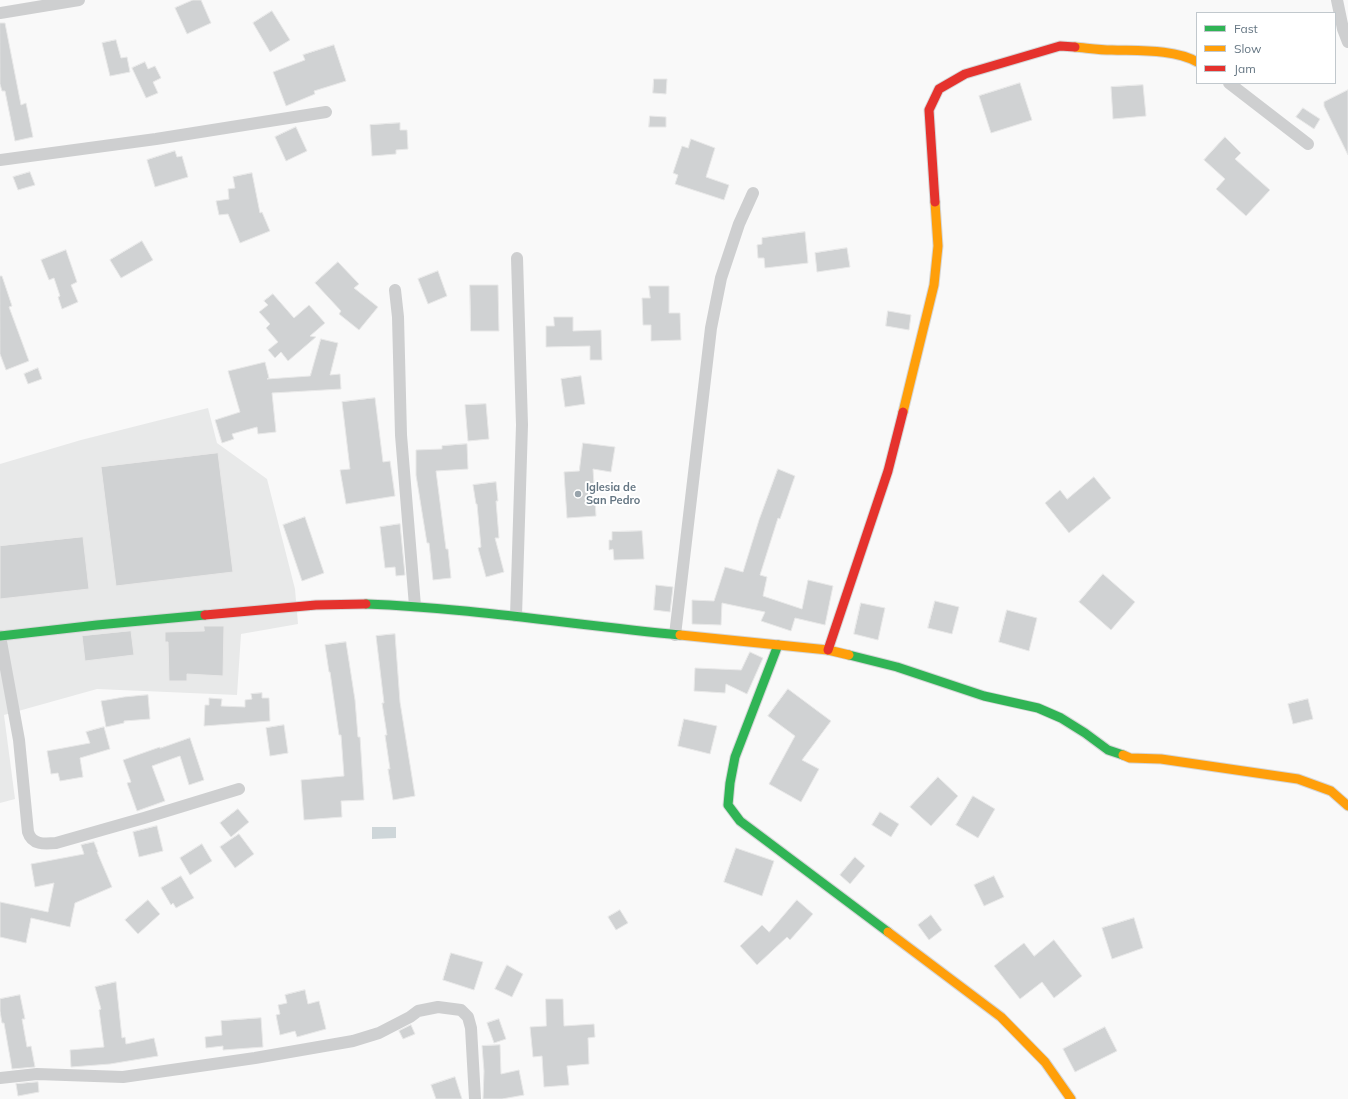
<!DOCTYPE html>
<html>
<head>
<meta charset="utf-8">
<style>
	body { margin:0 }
	#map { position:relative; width:1348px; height:1099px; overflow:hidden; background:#f9f9f9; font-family:Mulish,sans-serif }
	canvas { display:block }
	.legend { position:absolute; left:1196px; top:12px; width:140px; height:72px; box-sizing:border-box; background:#fff; border:1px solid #c1c8cd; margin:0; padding:5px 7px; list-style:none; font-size:12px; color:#657683 }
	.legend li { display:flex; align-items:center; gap:8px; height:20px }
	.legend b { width:20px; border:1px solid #c1c8cd }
</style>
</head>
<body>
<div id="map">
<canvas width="1348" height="1099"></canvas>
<ul class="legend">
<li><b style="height:5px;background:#30b455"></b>Fast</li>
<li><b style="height:5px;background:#ff9f0a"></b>Slow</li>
<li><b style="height:5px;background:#e5322d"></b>Jam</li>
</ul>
</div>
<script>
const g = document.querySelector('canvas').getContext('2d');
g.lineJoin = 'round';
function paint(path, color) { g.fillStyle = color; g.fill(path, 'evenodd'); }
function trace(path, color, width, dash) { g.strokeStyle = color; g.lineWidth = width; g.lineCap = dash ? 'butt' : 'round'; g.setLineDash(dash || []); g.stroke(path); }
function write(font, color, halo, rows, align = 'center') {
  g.font = font + ' Mulish,sans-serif'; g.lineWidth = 4; g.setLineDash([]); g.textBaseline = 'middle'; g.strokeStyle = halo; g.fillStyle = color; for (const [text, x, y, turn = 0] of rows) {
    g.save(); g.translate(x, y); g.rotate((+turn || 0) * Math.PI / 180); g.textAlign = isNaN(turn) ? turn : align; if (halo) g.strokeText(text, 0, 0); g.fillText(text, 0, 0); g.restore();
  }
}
paint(new Path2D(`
	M208,408L217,443L267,479L295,589L298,624L241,634L237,695L97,689L4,715L15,799L0,803V464L81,440Z`), '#e8e9e9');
paint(new Path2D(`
	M372,827H396V838L372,839Z`), '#ced6d9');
const building = new Path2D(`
	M193,0H201L211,23L187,34L175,8Z
	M272,11L290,40L270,52L253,23Z
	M0,23H5L21,105L26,103L33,137L15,141L5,91H2L0,84Z
	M116,40L121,58L127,57L130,72L110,76L102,43Z
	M334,45L346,81L314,91L315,94L286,106L273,72L305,60L303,55Z
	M145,62L148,69L155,66L161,78L153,82L158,93L146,98L132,68Z
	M654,79H667L666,94L653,93Z
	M1020,83L1032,120L991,133L979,96Z
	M1143,85L1146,116L1113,119L1111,87Z
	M1348,90V155L1324,106V102Z
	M1303,108L1320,119L1314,129L1296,117Z
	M650,116L666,117V127H649Z
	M400,123V130H407L408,149L396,150V154L372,156L370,125Z
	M296,127L307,151L286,161L275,137Z
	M1225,137L1241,153L1235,159L1270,190L1246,216L1216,189L1225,179L1204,160Z
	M691,139L715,148L706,177L729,185L724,200L675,184L678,175L673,173L682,146L688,148Z
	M175,151L177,157L182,156L188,177L155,187L147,160Z
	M30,172L35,185L18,190L13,177Z
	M252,173L260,213L262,212L270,231L240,243L228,214L219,215L216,201L229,199L228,189L235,188L233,177Z
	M805,232L808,263L765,268L764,258H758L757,245L762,244V238Z
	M142,241L153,260L121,278L110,260Z
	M847,248L850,267L817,272L815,253Z
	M66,250L77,282L71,285L78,302L62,309L58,297L60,296L54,278L49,280L41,260Z
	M338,262L359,284L354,288L378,307L359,330L339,314L341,311L315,283Z
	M438,271L447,296L428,304L418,279Z
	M0,276H2L12,306L9,307L29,361L6,370L0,354Z
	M470,285H498L499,331H471Z
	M649,286H669V313H680L681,340L651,341V325H643L642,298H650Z
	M273,294L294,318L309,305L325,323L310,336L316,337L288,361L281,352L275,358L268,350L278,342L266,328L270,324L259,312L268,305L264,301Z
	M888,311L911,315L909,330L886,326Z
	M554,317H573V331L601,330L602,360H590V346L546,347V326H554Z
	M321,339L338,343L330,375L340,374L341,389L272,393L276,432L258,434L257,427L232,434L234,439L222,443L215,420L240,412L228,371L265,362L269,378L267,379L310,376Z
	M38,368L42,379L28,384L24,374Z
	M581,376L585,404L565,407L561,379Z
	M375,398L383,462L390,461L395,496L346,504L340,470L350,469L342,402Z
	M486,404L489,439L468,441L465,405Z
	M583,443L615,447L611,472L593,469L596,516L567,518L564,472L579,471Z
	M467,444L468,469L436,471L446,549H448L451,578L433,580L429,543H427L416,475V450L442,449V446Z
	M218,453L233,572L116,586L101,467Z
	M778,469L795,476L780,519L778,518L760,575L767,577L763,596L802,609L808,580L833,586L825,625L795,618L791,631L761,621L765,612L722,603L721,625L692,624V600L714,601L725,567L743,572L759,520Z
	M1094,477L1111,498L1069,533L1045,503L1060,490L1067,499Z
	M496,482L498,501H496L499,538H495L504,572L486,577L478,548L481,547L477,504H476L473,485Z
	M305,517L324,573L302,581L283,525Z
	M400,524L405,575L396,576L395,567L385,568L380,527Z
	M642,531L644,559L614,560L613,549L609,550V540H612V532Z
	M83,537L89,589L0,599V546Z
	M1103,574L1135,602L1111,630L1079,602Z
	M656,585L673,587L670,612L654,610Z
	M935,601L959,607L952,634L928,628Z
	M861,603L885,608L878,640L854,634Z
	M1007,610L1037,618L1029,651L999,642Z
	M204,626H224L223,676L187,674V681H169L168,642H165V632L204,631Z
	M131,631L134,655L85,661L82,636Z
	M395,634L400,702L415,796L393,800L388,769H390L385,735H387L382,703H384L376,636Z
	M346,642L355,700L358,737H360L364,800L341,801L342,817L304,820L301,780L344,776L341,735H339L330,672H329L325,645Z
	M750,652L763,658L747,694L726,684L725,693L694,691L695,668L741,670Z
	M788,689L831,721L802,760L819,769L801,802L769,784L795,736L768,716Z
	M262,693V698H269L270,721L204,726L205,705H209V698L222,699L221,706L245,707V700L252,699L251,694Z
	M148,695L150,719L124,721V723L106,727L101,701L124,697Z
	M1308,699L1313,719L1293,724L1288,704Z
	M684,719L717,726L710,754L678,746Z
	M284,725L288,753L270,756L266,728Z
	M104,727L110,749L80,758L83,777L60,781L58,773L51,774L47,751L90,743L86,732Z
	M190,738L204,780L189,785L180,756L152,766L165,801L137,811L127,783L131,782L123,760L160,747V748Z
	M938,777L958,796L931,826L910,807Z
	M973,796L995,809L978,838L956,825Z
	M238,809L249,822L231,837L220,823Z
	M880,812L899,824L891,837L872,825Z
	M157,826L163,851L139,857L133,832Z
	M239,834L254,854L235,868L220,847Z
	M94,842L98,852H97L112,887L75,903L70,927L31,918L26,943L0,937V902L48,912L54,883L35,887L31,864L84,854L81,845Z
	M202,844L212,861L190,875L180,858Z
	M736,848L774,861L762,896L724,882Z
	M855,857L865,866L850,884L840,875Z
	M181,876L194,898L176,908L173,903L171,905L161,888Z
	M994,876L1004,897L984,906L974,885Z
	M148,900L160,914L138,934L125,920Z
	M797,900L813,914L790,940L787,937L757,965L740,946L762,925L769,932Z
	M620,910L628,923L616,930L608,917Z
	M931,915L942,930L929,940L918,925Z
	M1134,918L1143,948L1112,959L1102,928Z
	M1054,940L1082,976L1054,998L1042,982L1020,999L994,966L1024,943L1034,956Z
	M451,953L483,962L474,990L443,980Z
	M507,965L523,974L512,997L495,989Z
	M116,982L122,1038L125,1037L126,1044L154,1038L158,1056L110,1064L71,1067L70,1050L104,1047L99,1010L101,1009L95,987Z
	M305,990L308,1004L319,1001L326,1029L297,1037L295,1031L280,1035L276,1015L280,1014L278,1005L287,1003L285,995Z
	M20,995L25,1019H22L27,1047L31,1046L35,1067L12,1069L4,1023H2L0,1011V999Z
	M546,999H563L564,1026L594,1024L595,1037L588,1038L589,1064L567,1066L569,1085L544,1087L542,1056L533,1057L530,1027L546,1026Z
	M261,1018L263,1047L223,1050V1046L206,1048L205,1037L222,1035L221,1021Z
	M499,1019L506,1039L494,1043L487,1023Z
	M411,1025L415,1034L403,1039L399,1031Z
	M1105,1027L1117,1051L1075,1072L1063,1049Z
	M500,1045L501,1074L519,1070L524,1095L502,1099H483L484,1071L482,1046Z
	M455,1077L462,1099H436L431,1085Z
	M38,1082L39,1092L18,1096L16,1084Z`);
paint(building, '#d0d2d3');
trace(building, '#e8e8e8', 1);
const fast = new Path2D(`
	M366,604C471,608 575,625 680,635
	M0,636L97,625L205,615
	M778,645L735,757L730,783L728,805L740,821L888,932
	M849,655L897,667L984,696L1038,708L1061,718L1085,733L1108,750L1123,755`);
const slow = new Path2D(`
	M1075,47C1087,48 1099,50 1112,50C1137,51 1175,49 1197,62
	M903,412L934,285L938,246L935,202
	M680,635L828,650L849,655
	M1123,755L1130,758L1161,759L1298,779L1331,791L1348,806
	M888,932L1001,1017L1045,1062L1071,1099`);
const jam = new Path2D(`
	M935,202L929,110L939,89L965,74L1060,46L1075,47
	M205,615L316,605L366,604
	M828,650L888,471L903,412`);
trace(fast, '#d5d6d7', 11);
trace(slow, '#d5d6d7', 11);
trace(jam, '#d5d6d7', 11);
trace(new Path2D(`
	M1337,0L1343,29L1348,42
	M0,13L79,0
	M1229,83L1308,144
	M0,160L156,139L326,112
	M395,290L398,317L401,435L415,606
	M516,616L522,425L517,258
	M675,635L711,328L721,278L739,224L753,193
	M0,636L19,740L28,832C32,845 44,844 56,843L144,818L239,789
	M0,1078L37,1074L123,1077L255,1058L353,1041L379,1033L410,1017L418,1011L438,1007L461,1010L468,1017L471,1028L475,1099`), '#cecfd0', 12);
trace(fast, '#30b455', 9);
trace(slow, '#ff9f0a', 9);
trace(jam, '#e5322d', 9);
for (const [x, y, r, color] of [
	[578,494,4,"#99a4ac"]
]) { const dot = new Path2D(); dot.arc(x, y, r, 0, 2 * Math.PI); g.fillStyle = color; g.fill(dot); trace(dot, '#fff', 1.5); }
write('bold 11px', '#657683', '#fff', [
	["Iglesia de",586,488],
	["San Pedro",586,501]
], 'left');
</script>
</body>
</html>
